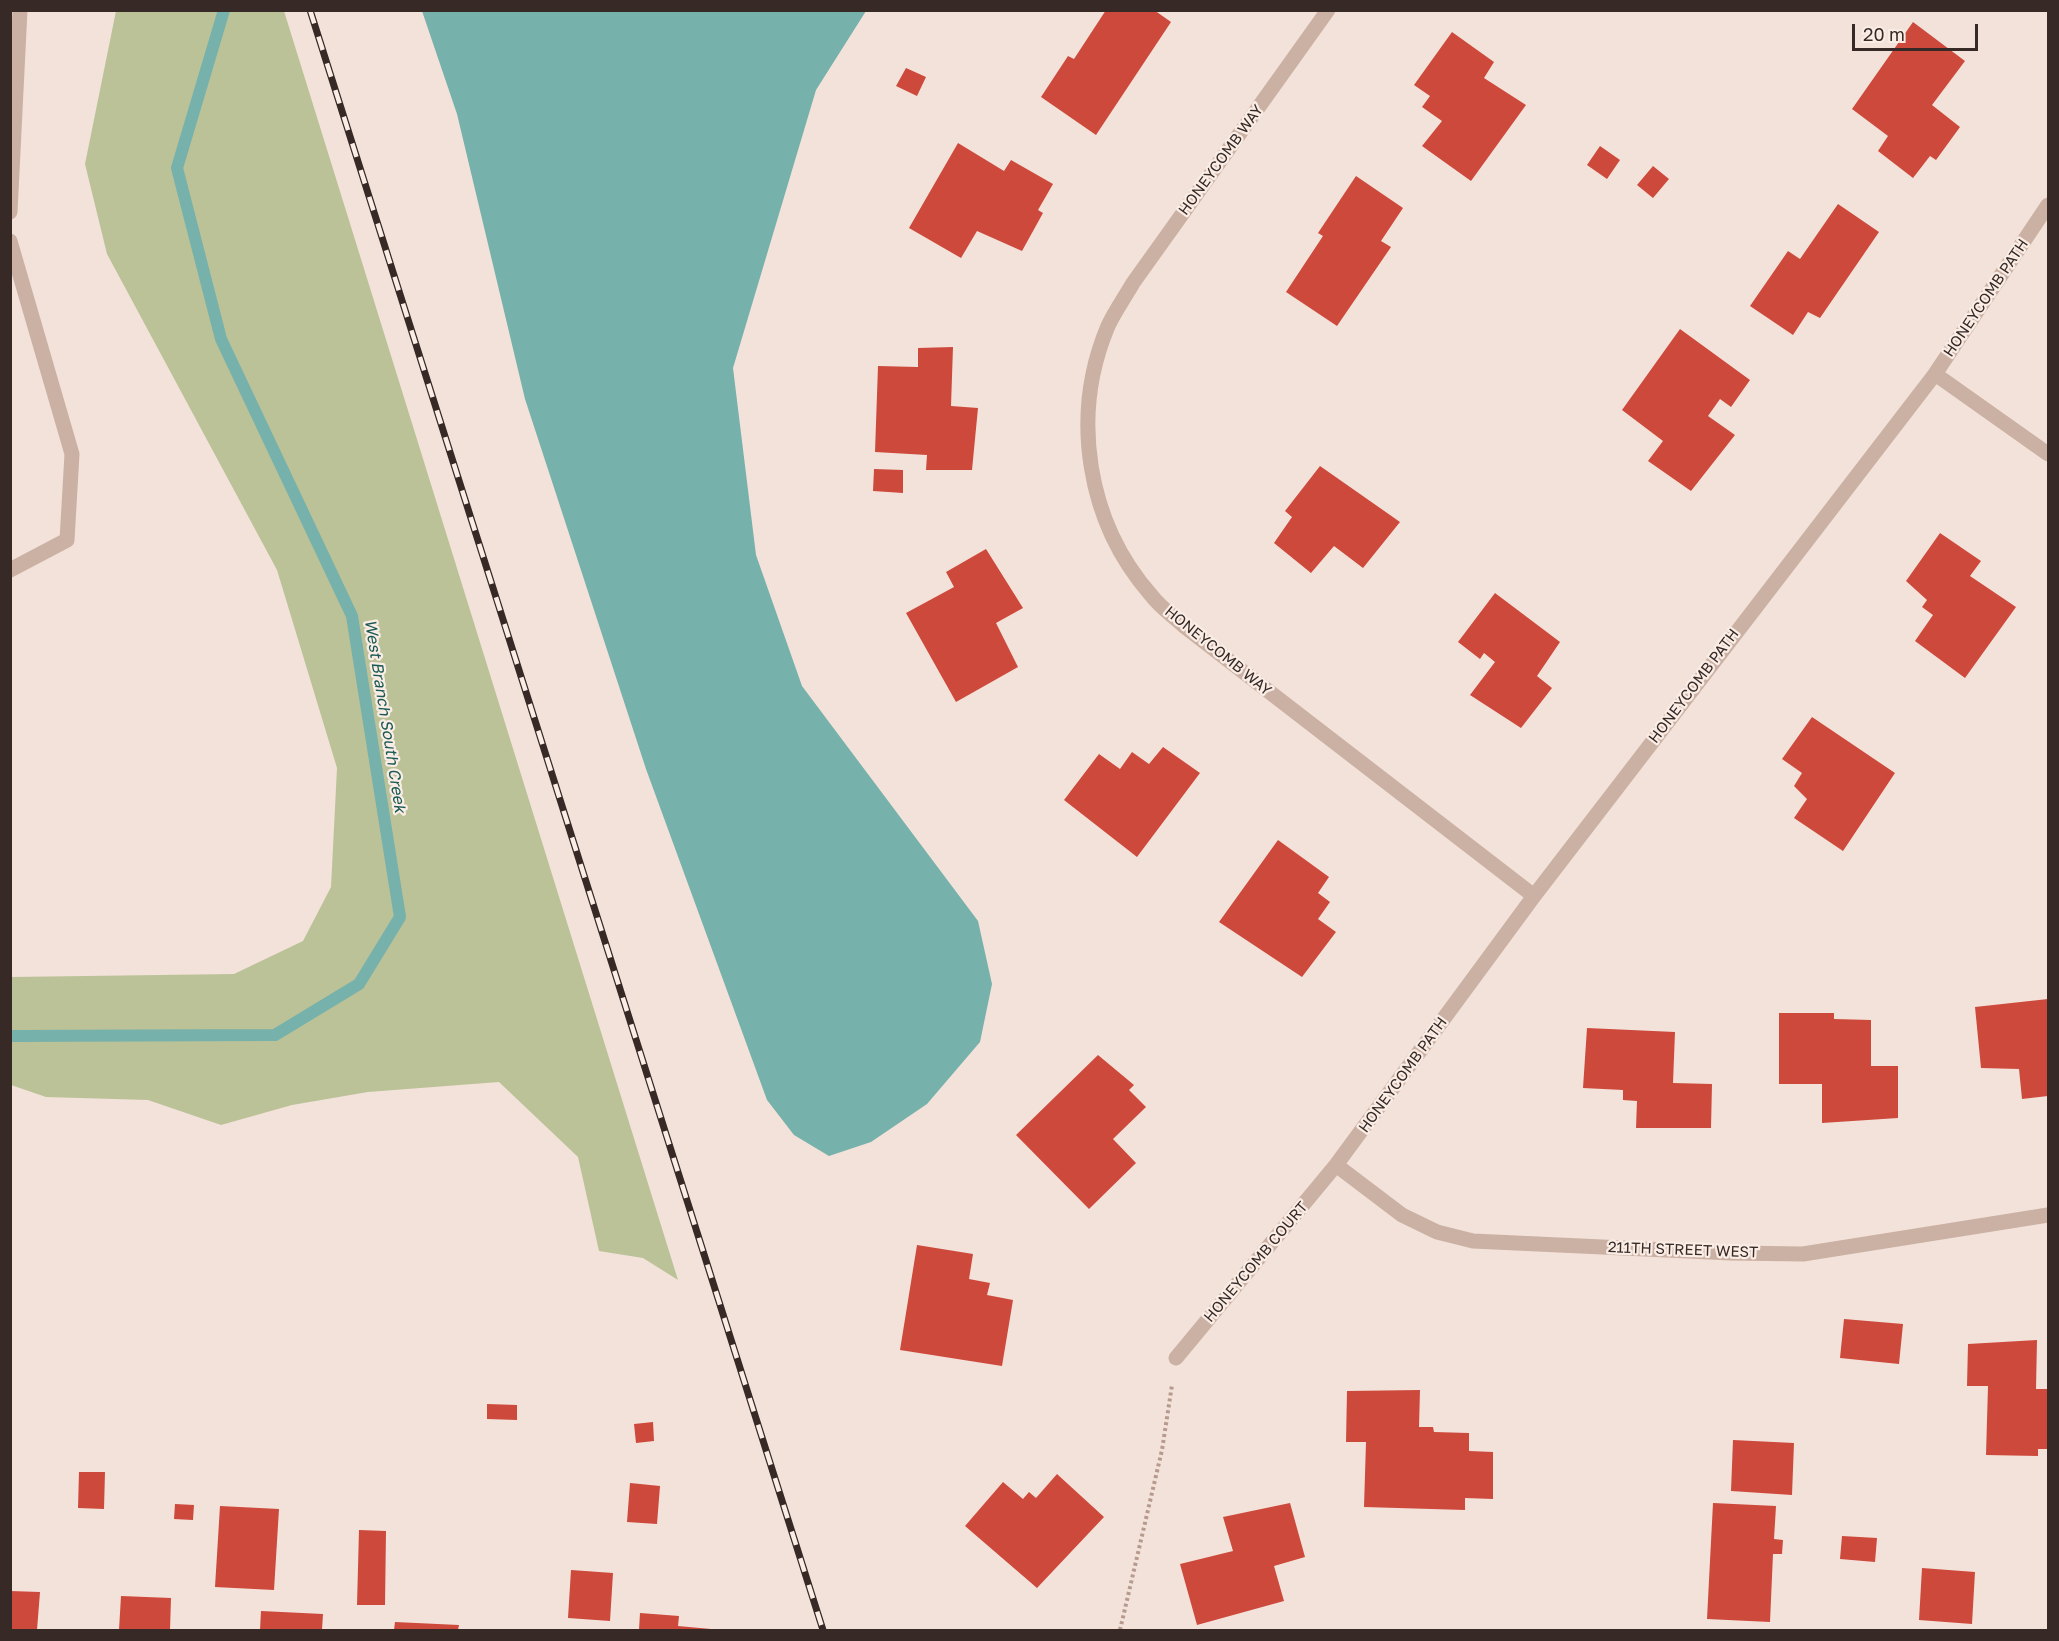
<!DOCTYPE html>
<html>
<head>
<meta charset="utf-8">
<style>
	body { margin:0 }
	#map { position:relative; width:2059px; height:1641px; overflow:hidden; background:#f3e2d9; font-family:"Golos Text",sans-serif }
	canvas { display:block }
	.frame { position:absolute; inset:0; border:12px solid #362926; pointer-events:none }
	.scale { position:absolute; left:1852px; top:24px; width:126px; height:27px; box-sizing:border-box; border:3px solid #362926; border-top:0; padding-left:8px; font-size:18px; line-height:21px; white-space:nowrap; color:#362926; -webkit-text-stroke:4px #faede5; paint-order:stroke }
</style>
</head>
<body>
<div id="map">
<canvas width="2059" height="1641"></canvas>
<div class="frame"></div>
<div class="scale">20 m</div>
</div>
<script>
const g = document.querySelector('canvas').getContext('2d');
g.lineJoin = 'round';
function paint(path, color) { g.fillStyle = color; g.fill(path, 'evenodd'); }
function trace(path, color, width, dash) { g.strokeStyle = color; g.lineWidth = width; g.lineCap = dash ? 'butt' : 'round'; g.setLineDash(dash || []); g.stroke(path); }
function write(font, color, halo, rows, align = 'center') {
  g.font = font + ' "Golos Text",sans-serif'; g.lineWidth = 4.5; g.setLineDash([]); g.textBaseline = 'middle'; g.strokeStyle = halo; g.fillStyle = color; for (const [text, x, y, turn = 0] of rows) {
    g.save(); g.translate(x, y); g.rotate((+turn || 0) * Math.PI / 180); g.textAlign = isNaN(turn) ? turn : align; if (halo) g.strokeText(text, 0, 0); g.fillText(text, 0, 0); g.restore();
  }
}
paint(new Path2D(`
	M116,11H284L678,1280L643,1258L599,1251L578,1157L499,1082L368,1092L292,1105L221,1125L148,1100L46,1097L11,1085V977L234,974L303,941L331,887L337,768L277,570L107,254L85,164Z`), '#bbc298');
paint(new Path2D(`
	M422,11H866L816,90L733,368L756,555L802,686L978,921L992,984L980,1042L927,1104L871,1142L829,1156L794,1135L767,1100L646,769L525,399L457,114Z`), '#76b1ab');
trace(new Path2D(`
	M10,1036L275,1035L359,984L400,917L352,616L221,339L177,168L224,10`), '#76b1ab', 12);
paint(new Path2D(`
	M1106,10H1154L1171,22L1096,135L1041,97L1068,56L1074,59Z
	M1913,22L1965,61L1932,105L1960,127L1936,160L1930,156L1913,178L1878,151L1888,136L1852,109Z
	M1452,32L1494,62L1484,78L1526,105L1471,181L1422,146L1442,121L1422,107L1430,96L1414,85Z
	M906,68L926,77L917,96L896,86Z
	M958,143L1004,171L1011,160L1053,184L1038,210L1043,213L1022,251L977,231L961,258L909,228Z
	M1600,146L1620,160L1607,179L1587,165Z
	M1653,166L1669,179L1653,198L1637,185Z
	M1356,176L1403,208L1381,241L1391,247L1337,326L1286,292L1323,236L1318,233Z
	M1838,204L1879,232L1820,318L1808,312L1793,335L1750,306L1788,251L1800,259Z
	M1680,329L1750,380L1731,407L1720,399L1708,416L1735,435L1691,491L1648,461L1663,441L1622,410Z
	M953,347L951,406L978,408L972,470H926L927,455L875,452L878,366L918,367V348Z
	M1320,466L1400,522L1363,568L1334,546L1311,573L1274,543L1292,517L1285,511Z
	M874,469L903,470V493L873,491Z
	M1940,533L1981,561L1970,576L2016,607L1965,678L1915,641L1933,615L1922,607L1927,600L1906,581Z
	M986,549L1023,608L996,623L1018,667L956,702L906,613L954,587L946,572Z
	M1495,593L1560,642L1537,676L1552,688L1521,728L1470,695L1495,662L1484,653L1480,659L1458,642Z
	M1812,717L1895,773L1843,851L1794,818L1807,799L1794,786L1802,773L1782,759Z
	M1163,747L1200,773L1137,857L1064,800L1099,754L1120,769L1132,752L1149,764Z
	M1278,840L1329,877L1318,893L1330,902L1318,919L1336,932L1302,977L1219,922Z
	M2048,999V1096L2022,1099L2019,1069L1981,1068L1975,1007Z
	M1779,1013H1834V1019L1871,1020V1066H1898V1118L1822,1123V1084H1779Z
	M1587,1028L1675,1032L1673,1083L1712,1084L1711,1128H1636L1637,1101L1623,1100V1090L1583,1088Z
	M1098,1055L1134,1085L1129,1090L1146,1107L1113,1139L1136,1163L1089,1209L1016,1135Z
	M917,1245L973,1254L969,1279L990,1283L987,1295L1013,1300L1002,1366L900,1350Z
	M1844,1319L1903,1324L1899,1364L1840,1358Z
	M2037,1340L2036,1389H2048V1449H2038V1456L1986,1455L1988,1386H1967L1968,1344Z
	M1420,1390L1419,1427H1433L1434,1432L1469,1433V1451L1493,1452V1499L1465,1498V1510L1364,1507L1366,1442H1346L1347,1391Z
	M487,1404L517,1405V1420L487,1419Z
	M653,1422L654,1441L636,1443L634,1424Z
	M1733,1440L1794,1443L1792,1495L1731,1491Z
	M79,1472H105L104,1509L78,1508Z
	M1057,1474L1104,1517L1037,1588L965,1526L1003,1482L1023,1499L1029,1492L1036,1498Z
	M630,1483L660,1486L657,1524L627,1522Z
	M1290,1503L1305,1557L1274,1566L1284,1601L1197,1625L1180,1564L1233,1551L1223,1517Z
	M1713,1503L1776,1506L1774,1539L1783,1540L1782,1554H1773L1770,1622L1707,1619Z
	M175,1504L194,1505L193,1520L174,1519Z
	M220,1506L279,1509L274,1590L215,1587Z
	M359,1530L386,1531L385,1605H357Z
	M1842,1536L1877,1538L1875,1562L1840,1559Z
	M1922,1568L1975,1572L1972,1624L1919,1620Z
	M571,1570L613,1573L610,1621L568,1618Z
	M10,1591L40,1592L37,1630H10Z
	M121,1596L171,1598L170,1630H119Z
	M261,1611L323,1614L322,1630H260Z
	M640,1613L679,1616L678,1626L722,1630H639Z
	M395,1622L459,1625L458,1630H394Z`), '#cd493c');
trace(new Path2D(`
	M1120,1630L1162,1450L1172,1385`), '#b79a8e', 4, [3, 3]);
trace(new Path2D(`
	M10,212L20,10
	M10,241L72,454L67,540L10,570`), '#cbb0a4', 15);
trace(new Path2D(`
	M1328,10L1133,283C1125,297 1115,311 1108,326C1070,416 1087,522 1151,595C1160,607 1173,616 1184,626L1534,896
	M1935,374L2048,454
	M1336,1165L1402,1215L1437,1232L1473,1241L1731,1253L1803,1254L2048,1215
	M1176,1358L1336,1165L1534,896L1935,374L2048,205`), '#cbb0a4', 15);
const rail = new Path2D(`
	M310,10L823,1630`);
trace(rail, '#362926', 7);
trace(rail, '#faede5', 4.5, [14]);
write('15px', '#362926', '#faede5', [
	["HONEYCOMB WAY",1221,160,-54],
	["HONEYCOMB PATH",1986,298,-56],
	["HONEYCOMB WAY",1218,651,39],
	["HONEYCOMB PATH",1694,686,-53],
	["HONEYCOMB PATH",1403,1075,-54],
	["211TH STREET WEST",1683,1250,2],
	["HONEYCOMB COURT",1256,1262,-50]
]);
write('italic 16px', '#195a54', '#faede5', [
	["West Branch South Creek",385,716,81]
]);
</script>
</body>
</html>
